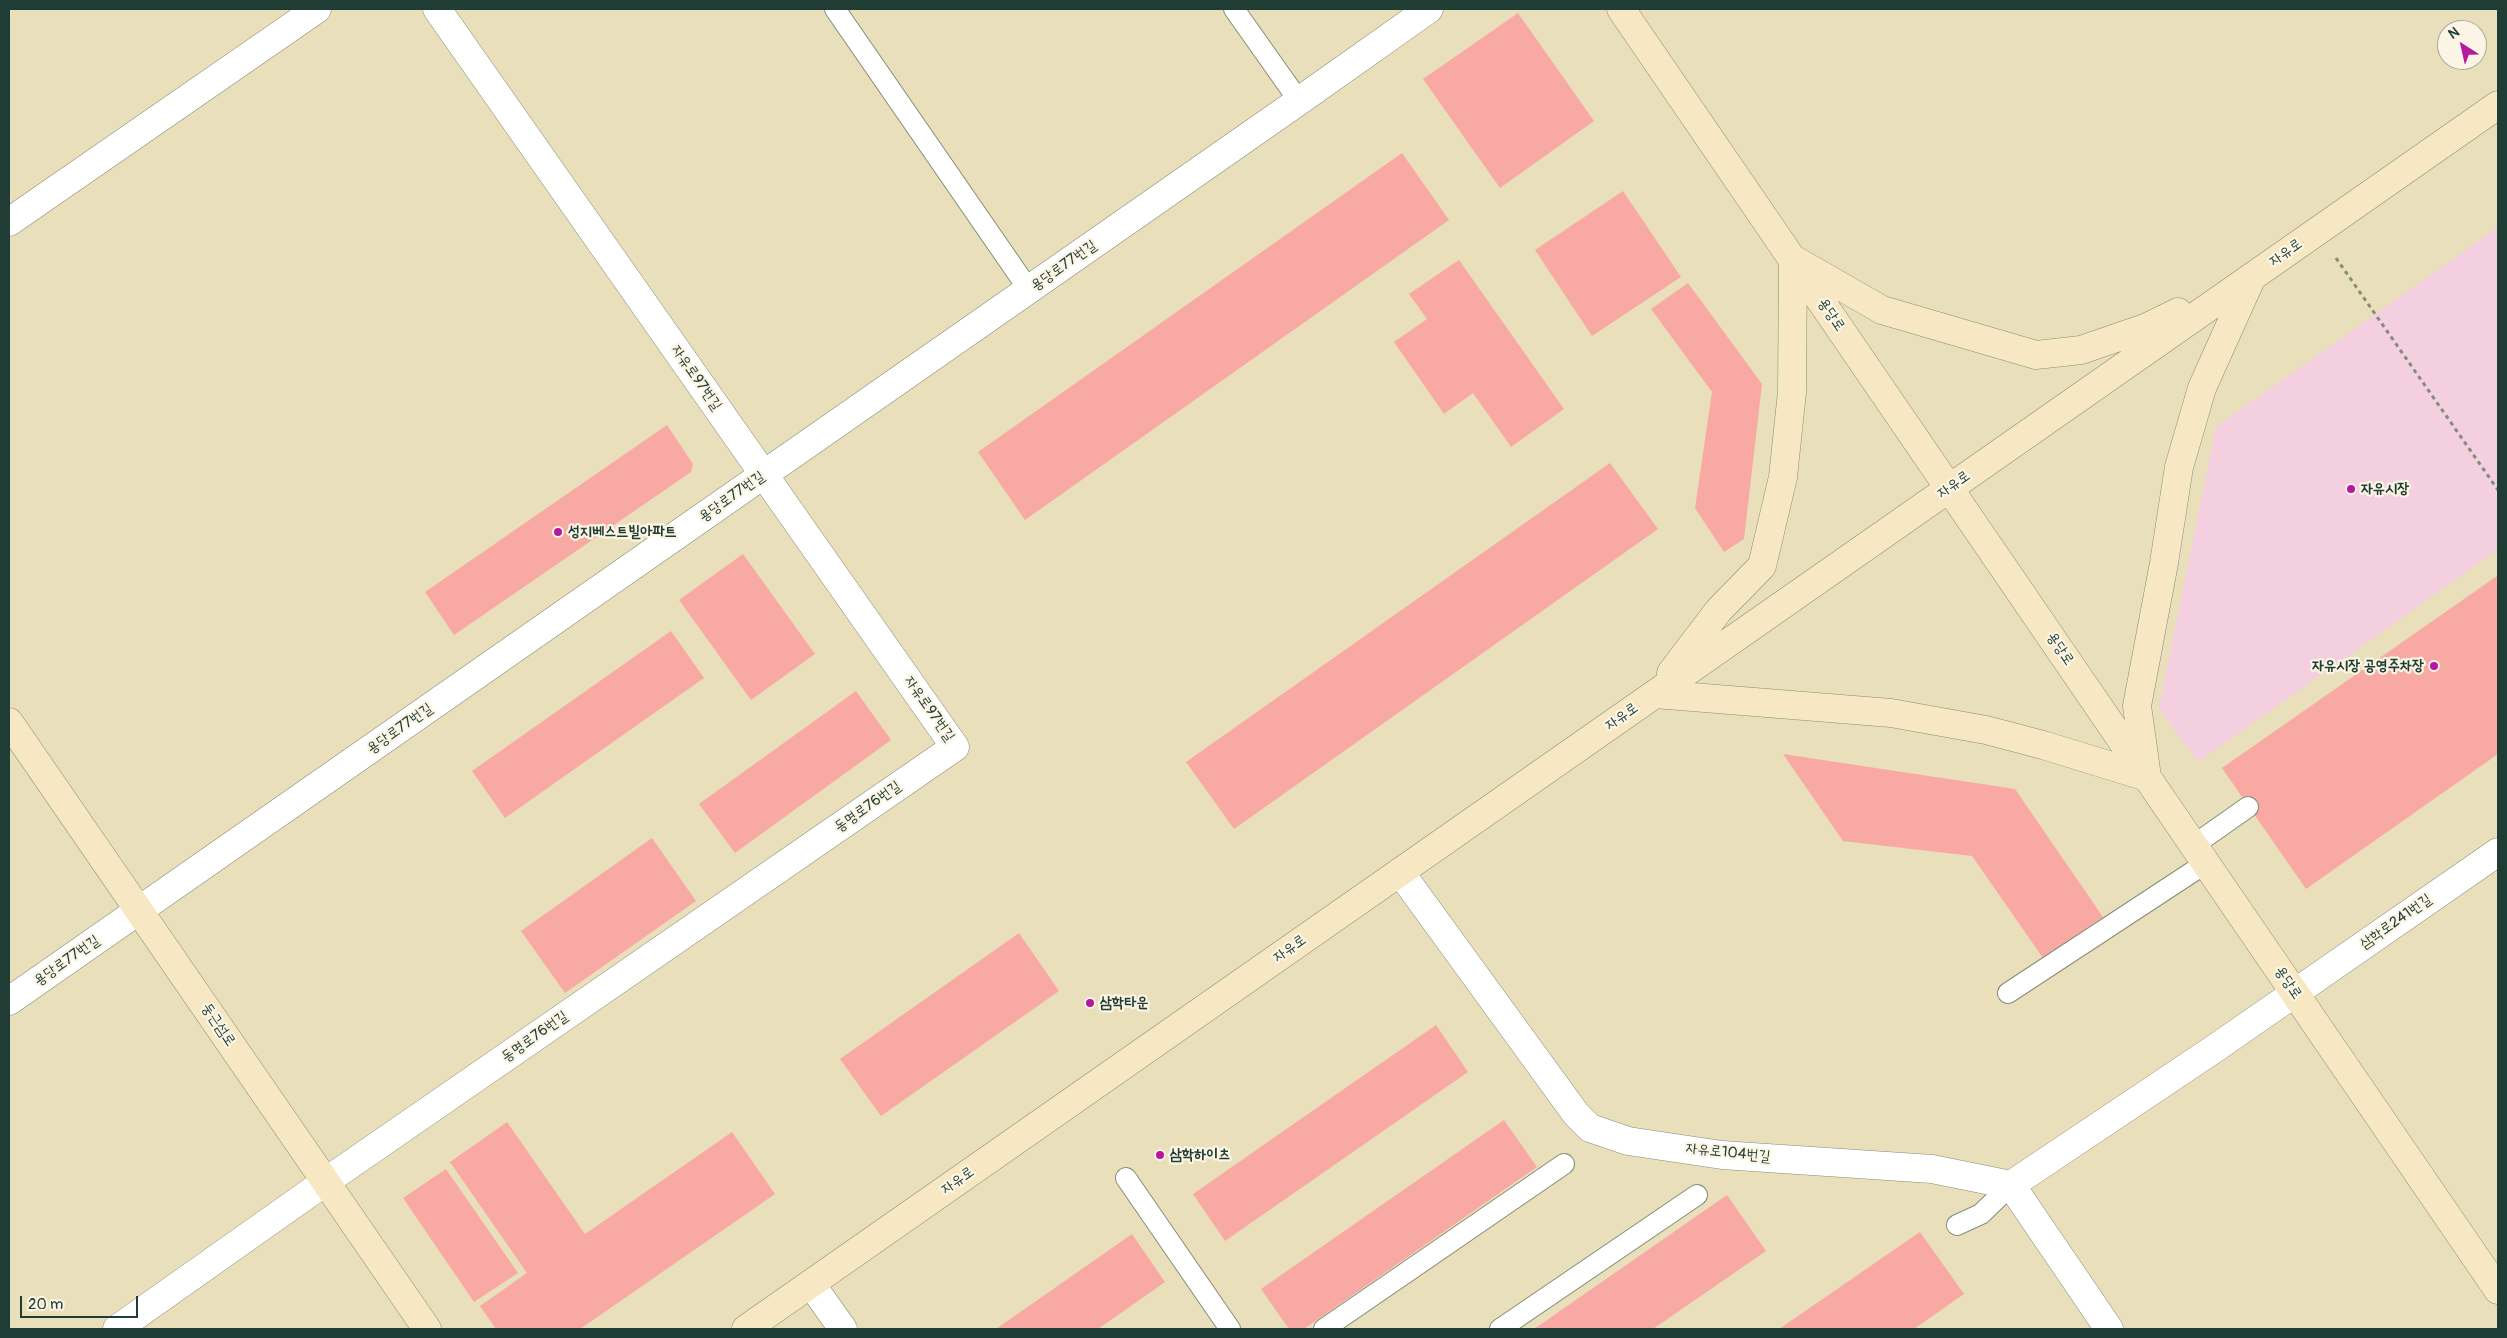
<!DOCTYPE html>
<html>
<head>
<meta charset="utf-8">
<style>
	body { margin:0 }
	#map { position:relative; width:2507px; height:1338px; overflow:hidden; background:#e9dfba; font-family:Pangolin,sans-serif }
	canvas { display:block }
	.frame { position:absolute; inset:0; border:10px solid #1f3d34; pointer-events:none }
	.north { position:absolute; left:2437px; top:20px; width:50px; height:50px; box-sizing:border-box; background:#fcf5e5; border:1px solid #a4ab9e; border-radius:50%; rotate:325deg; font-size:14px; font-weight:700; line-height:20px; text-align:center; color:#1f3d34 }
	.north::after { content:''; display:block; margin:auto; width:18px; height:22px; background:#b5179e; clip-path:polygon(50% 0,100% 100%,50% 72%,0 100%) }
	.scale { position:absolute; left:20px; top:1296px; width:118px; height:22px; box-sizing:border-box; border:2px solid #1f3d34; border-top:0; padding-left:6px; font-size:15px; line-height:18px; white-space:nowrap; color:#1f3d34; -webkit-text-stroke:4px #fcf5e5; paint-order:stroke }
</style>
</head>
<body>
<div id="map">
<canvas width="2507" height="1338"></canvas>
<div class="frame"></div>
<div class="north">N</div>
<div class="scale">20 m</div>
</div>
<script>
const g = document.querySelector('canvas').getContext('2d');
g.lineJoin = 'round';
function paint(path, color) { g.fillStyle = color; g.fill(path, 'evenodd'); }
function trace(path, color, width, dash) { g.strokeStyle = color; g.lineWidth = width; g.lineCap = dash ? 'butt' : 'round'; g.setLineDash(dash || []); g.stroke(path); }
function write(font, color, halo, rows, align = 'center') {
  g.font = font + ' Pangolin,"Poor Story",sans-serif'; g.lineWidth = 4.5; g.setLineDash([]); g.textBaseline = 'middle'; g.strokeStyle = halo; g.fillStyle = color; for (const [text, x, y, turn = 0] of rows) {
    g.save(); g.translate(x, y); g.rotate((+turn || 0) * Math.PI / 180); g.textAlign = isNaN(turn) ? turn : align; if (halo) g.strokeText(text, 0, 0); g.fillText(text, 0, 0); g.restore();
  }
}
paint(new Path2D(`
	M2498,227V553L2496,551L2198,762L2159,708L2216,427Z`), '#f3cfdf');
paint(new Path2D(`
	M1518,13L1594,121L1500,188L1423,79Z
	M1402,153L1449,220L1025,520L978,452Z
	M1623,191L1681,277L1592,336L1535,250Z
	M1459,260L1564,409L1511,447L1473,393L1444,414L1394,342L1427,319L1409,294Z
	M1688,283L1762,384L1744,539L1724,552L1695,508L1712,392L1651,309Z
	M667,425L693,464L691,472L454,635L425,592Z
	M1610,463L1658,529L1234,829L1186,762Z
	M743,554L815,654L751,700L679,600Z
	M2497,576L2498,754L2306,889L2222,768Z
	M671,631L704,678L505,818L472,771Z
	M856,691L891,740L735,853L699,804Z
	M1783,754L2015,789L2103,917L2043,958L1972,856L1843,841Z
	M652,838L696,901L565,993L521,931Z
	M1019,933L1059,991L881,1116L840,1059Z
	M1436,1025L1468,1072L1225,1241L1193,1194Z
	M1504,1120L1537,1167L1304,1329H1289L1261,1289Z
	M507,1122L585,1234L732,1132L775,1194L580,1329H496L480,1306L527,1273L450,1162Z
	M446,1169L518,1273L474,1302L403,1198Z
	M1727,1195L1766,1251L1653,1329H1534Z
	M1920,1232L1964,1294L1914,1329H1779Z
	M1132,1234L1165,1282L1098,1329H996Z`), '#f9a9a3');
const lane = new Path2D(`
	M835,9L1029,290
	M1234,9L1299,101
	M2194,845L2248,807
	M2008,993L2206,863
	M1126,1178L1230,1329
	M1957,1225L1981,1214L2011,1185
	M1324,1329L1564,1164
	M1500,1329L1697,1195`);
const street = new Path2D(`
	M9,222L317,9
	M1400,872L1576,1114L1590,1128L1628,1141L1722,1155L1932,1169L2011,1185L2109,1329
	M9,1001L1299,101L1429,9
	M2011,1185L2214,1049L2498,852
	M811,1284L843,1329
	M117,1329L325,1182L955,747L437,9`);
const secondary = new Path2D(`
	M1621,9L2498,1290
	M1671,673L1719,610L1762,566L1783,477L1792,392L1793,259L1882,310L2036,355L2081,350L2145,328L2178,312
	M1655,694L1891,713L1986,730L2043,745L2147,777L2137,706L2164,563L2179,467L2202,388L2251,279
	M9,722L427,1329
	M746,1329L2498,105`);
trace(lane, '#848e77', 22);
trace(street, '#848e77', 29);
trace(secondary, '#848e77', 29);
trace(new Path2D(`
	M2336,258L2498,490`), '#848e77', 3, [4, 4]);
trace(lane, '#fff', 20);
trace(street, '#fff', 28);
trace(secondary, '#f7e8c3', 28);
for (const [x, y, r, color] of [
	[2351,489,5,"#b5179e"],
	[558,532,5,"#b5179e"],
	[2434,666,5,"#b5179e"],
	[1090,1003,5,"#b5179e"],
	[1160,1155,5,"#b5179e"]
]) { const dot = new Path2D(); dot.arc(x, y, r, 0, 2 * Math.PI); g.fillStyle = color; g.fill(dot); trace(dot, '#fcf5e5', 2); }
write('15px', '#1f3d34', '#fcf5e5', [
	["자유로",2286,253,-35],
	["용당로77번길",1064,266,-35],
	["용당로",1831,315,56],
	["자유로97번길",696,378,55],
	["자유로",1954,485,-35],
	["용당로77번길",732,497,-35],
	["용당로",2060,649,56],
	["자유로97번길",929,709,55],
	["자유로",1622,717,-35],
	["용당로77번길",400,729,-35],
	["동명로76번길",868,807,-35],
	["삼학로241번길",2396,922,-35],
	["자유로",1290,949,-35],
	["용당로77번길",67,961,-35],
	["용당로",2288,983,56],
	["둥근섬로",218,1025,56],
	["동명로76번길",535,1037,-35],
	["자유로104번길",1728,1153,6],
	["자유로",958,1181,-35]
]);
write('bold 15px', '#1f3d34', '#fcf5e5', [
	["자유시장",2361,489],
	["성지베스트빌아파트",568,532],
	["자유시장 공영주차장",2424,666,"right"],
	["삼학타운",1100,1003],
	["삼학하이츠",1170,1155]
], 'left');
</script>
</body>
</html>
